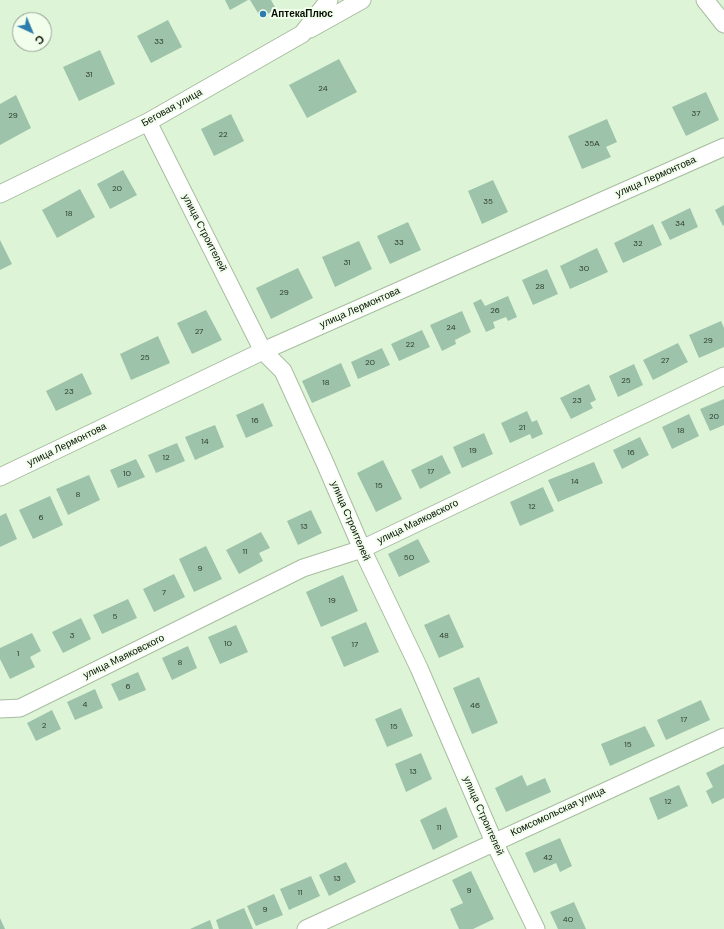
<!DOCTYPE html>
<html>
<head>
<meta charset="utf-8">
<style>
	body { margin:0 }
	#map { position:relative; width:724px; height:929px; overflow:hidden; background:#def4d6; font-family:"DM Sans",sans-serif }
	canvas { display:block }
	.north { position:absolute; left:12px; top:12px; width:40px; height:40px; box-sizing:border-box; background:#f1feec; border:1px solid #949e90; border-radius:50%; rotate:136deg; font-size:11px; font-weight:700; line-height:16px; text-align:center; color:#080f05 }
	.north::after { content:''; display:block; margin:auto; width:14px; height:18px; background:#2d7cae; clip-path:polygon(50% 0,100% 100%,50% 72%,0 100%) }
</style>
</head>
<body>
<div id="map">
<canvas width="724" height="929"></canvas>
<div class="north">С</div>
</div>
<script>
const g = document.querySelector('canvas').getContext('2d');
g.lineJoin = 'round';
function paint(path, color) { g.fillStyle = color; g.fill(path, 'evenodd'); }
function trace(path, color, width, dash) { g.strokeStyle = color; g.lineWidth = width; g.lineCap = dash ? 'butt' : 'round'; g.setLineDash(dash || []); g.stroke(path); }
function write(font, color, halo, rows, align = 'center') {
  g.font = font + ' "DM Sans",sans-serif'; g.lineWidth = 4; g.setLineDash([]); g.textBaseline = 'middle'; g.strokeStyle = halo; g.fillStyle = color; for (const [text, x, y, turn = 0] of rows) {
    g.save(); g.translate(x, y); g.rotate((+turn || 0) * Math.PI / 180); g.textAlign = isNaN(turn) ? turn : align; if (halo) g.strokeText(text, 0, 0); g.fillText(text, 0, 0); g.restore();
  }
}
paint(new Path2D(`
	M225,0H248L230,10Z
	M250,0H271L276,9L261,18Z
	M168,20L182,47L151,63L137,36Z
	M100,50L115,84L79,101L63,67Z
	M339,59L357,92L307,118L289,85Z
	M706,92L719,120L686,136L672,107Z
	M16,95L31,128L0,145V104Z
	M231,114L244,141L214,156L201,129Z
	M607,119L617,142L606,147L611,157L582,169L568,136Z
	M123,170L137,195L110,209L97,184Z
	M493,180L508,212L482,224L468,191Z
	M80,189L95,217L57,238L42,210Z
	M724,205V225L723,226L715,210Z
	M690,208L698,227L670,240L661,222Z
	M408,222L421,250L390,264L377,236Z
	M653,224L662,245L623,263L614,243Z
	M0,240L12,264L0,270Z
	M359,241L372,269L335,287L322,257Z
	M597,248L608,272L570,289L560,266Z
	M298,268L313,298L271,319L256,288Z
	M547,269L558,294L533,305L522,280Z
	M508,296L517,317L508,321L506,317L493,322L495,328L486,332L473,303L481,299L485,306Z
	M206,310L222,340L192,354L177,323Z
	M462,311L471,332L455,340L456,344L442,351L430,325Z
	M721,321L724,328V347L699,358L689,335Z
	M422,330L430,347L399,361L391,344Z
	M158,336L170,363L131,380L120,354Z
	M678,343L688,362L653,380L643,360Z
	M382,348L390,365L358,379L351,362Z
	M341,363L351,386L312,403L302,381Z
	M634,364L643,385L618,397L609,376Z
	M82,373L92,394L56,411L46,391Z
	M589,384L596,400L590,403L593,408L571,419L560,398Z
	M724,399V425L710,431L700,409Z
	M263,403L273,426L246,438L236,415Z
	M527,411L532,422L537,420L543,434L532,439L530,434L510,443L501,423Z
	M689,414L699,436L672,449L662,427Z
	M215,425L224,447L195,460L185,437Z
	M484,433L493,454L462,468L453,447Z
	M640,437L649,455L622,469L613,450Z
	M177,443L185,461L156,473L148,455Z
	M442,455L451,473L420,489L411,470Z
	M136,459L145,477L118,488L110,470Z
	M383,460L402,499L376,512L357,473Z
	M594,462L603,483L558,502L548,480Z
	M89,475L100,500L68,515L56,489Z
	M543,487L554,511L520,526L510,502Z
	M50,496L63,525L33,539L19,510Z
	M311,510L322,533L298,545L287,521Z
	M6,513L17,539L0,547V516Z
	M261,532L270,548L259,553L263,561L239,574L226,550Z
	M418,539L430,562L399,577L388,554Z
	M206,546L222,579L194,592L179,559Z
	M174,574L185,597L154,612L143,589Z
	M343,575L358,611L321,627L306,592Z
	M128,599L137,618L102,634L93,615Z
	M449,614L464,647L439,658L424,625Z
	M81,618L91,639L63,653L52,632Z
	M366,622L379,652L344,667L331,637Z
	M236,625L248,652L220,664L208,637Z
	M32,633L41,651L30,657L35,667L10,679L0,659V648Z
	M188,646L197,668L172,680L162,658Z
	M138,672L146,690L119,701L111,684Z
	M479,677L498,723L472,734L453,688Z
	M95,689L103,708L75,720L67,702Z
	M701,700L710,720L666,740L657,720Z
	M401,708L413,736L387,747L375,719Z
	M52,710L61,729L36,741L27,723Z
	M645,726L655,746L610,766L601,744Z
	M421,753L432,779L406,792L395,764Z
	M724,764V798L712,804L706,791L713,787L706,773Z
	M522,775L527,786L545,778L551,792L506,812L495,788Z
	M679,785L688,806L658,820L649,798Z
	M446,807L458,837L433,850L420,820Z
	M560,838L572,866L560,872L556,863L534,873L525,853Z
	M346,862L356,882L329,896L319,875Z
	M471,871L494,919L473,929H459L450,909L463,903L452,880Z
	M311,876L320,896L289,910L280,889Z
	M274,894L283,915L256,926L247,906Z
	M574,902L586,929H558L550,912Z
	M244,908L253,929H219L216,920Z
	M0,918L5,929H0Z
	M210,920L213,929H190Z`), '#9dc3ab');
const street = new Path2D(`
	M705,0L724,24
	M310,29L362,0
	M148,122L263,351L283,371L325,463L362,549L419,668L494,842L536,929
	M0,194L148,122L302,34L329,0
	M0,477L263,351L724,147
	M0,709L20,708L303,568L362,549L724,376
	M306,929L724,737`);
trace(street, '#a7bda0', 19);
trace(street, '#fff', 17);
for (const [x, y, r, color] of [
	[263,14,4,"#2d7cae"]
]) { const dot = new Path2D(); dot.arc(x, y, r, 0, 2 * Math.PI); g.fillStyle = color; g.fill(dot); trace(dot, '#f1feec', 1.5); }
write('8px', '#2d3c2e', null, [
	["33",159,42],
	["31",89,75],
	["24",323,89],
	["37",696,114],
	["29",13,116],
	["22",223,135],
	["35А",592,144],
	["20",117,189],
	["35",488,202],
	["18",69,214],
	["34",680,224],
	["33",399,243],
	["32",638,244],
	["31",347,263],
	["30",584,269],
	["28",540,287],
	["29",284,293],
	["26",495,311],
	["24",451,328],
	["27",199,332],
	["29",708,341],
	["22",410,345],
	["25",145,358],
	["27",665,361],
	["20",370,363],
	["25",626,381],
	["18",326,383],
	["23",69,392],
	["23",577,401],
	["20",714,417],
	["16",255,421],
	["21",522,428],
	["18",681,431],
	["14",205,442],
	["19",473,451],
	["16",631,453],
	["12",166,458],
	["17",431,472],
	["10",127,474],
	["14",575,482],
	["15",379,486],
	["8",78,495],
	["12",532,507],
	["6",41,518],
	["13",304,527],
	["11",245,552],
	["50",409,558],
	["9",200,569],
	["7",164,593],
	["19",332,601],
	["5",115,617],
	["3",72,636],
	["48",444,636],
	["10",228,644],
	["17",355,645],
	["1",18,654],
	["8",180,663],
	["6",128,687],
	["4",85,705],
	["46",475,706],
	["17",684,720],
	["2",44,726],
	["15",394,727],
	["15",628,745],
	["13",413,772],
	["12",668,802],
	["11",439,828],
	["42",548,858],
	["13",337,879],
	["9",469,891],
	["11",300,893],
	["9",265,910],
	["40",568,920]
]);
write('bold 10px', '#080f05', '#f1feec', [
	["АптекаПлюс",271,14]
], 'left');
write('10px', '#080f05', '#f1feec', [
	["Беговая улица",172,108,-29],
	["улица Лермонтова",656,177,-24],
	["улица Строителей",204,233,63],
	["улица Лермонтова",360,308,-24],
	["улица Лермонтова",67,445,-26],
	["улица Строителей",350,521,67],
	["улица Маяковского",418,522,-26],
	["улица Маяковского",124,657,-26],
	["Комсомольская улица",558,812,-25],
	["улица Строителей",483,816,66]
]);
</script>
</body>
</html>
